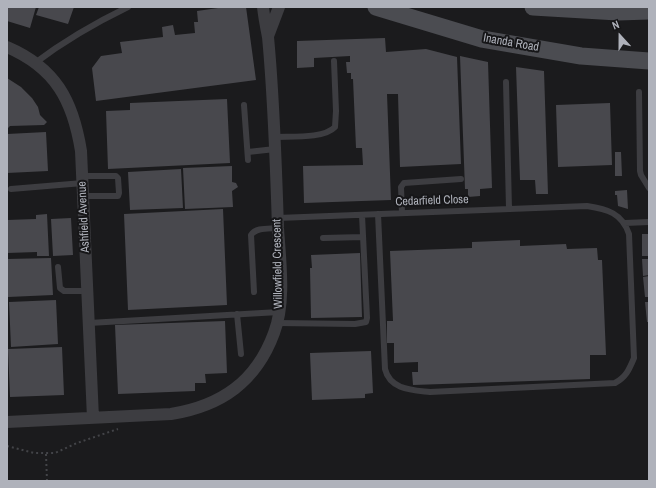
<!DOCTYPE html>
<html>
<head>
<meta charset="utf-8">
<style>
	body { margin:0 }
	#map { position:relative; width:656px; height:488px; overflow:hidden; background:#1b1b1d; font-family:"Archivo Narrow",sans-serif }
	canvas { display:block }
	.frame { position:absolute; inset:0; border:8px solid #afb2bb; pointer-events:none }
	.north { position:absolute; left:600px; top:16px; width:40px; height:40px; -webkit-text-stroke:3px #161618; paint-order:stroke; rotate:339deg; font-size:11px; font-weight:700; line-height:16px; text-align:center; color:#afb2bb }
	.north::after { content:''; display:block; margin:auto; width:14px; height:18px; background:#afb2bb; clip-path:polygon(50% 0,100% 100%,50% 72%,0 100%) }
</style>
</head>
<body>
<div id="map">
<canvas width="656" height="488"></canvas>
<div class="frame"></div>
<div class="north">N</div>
</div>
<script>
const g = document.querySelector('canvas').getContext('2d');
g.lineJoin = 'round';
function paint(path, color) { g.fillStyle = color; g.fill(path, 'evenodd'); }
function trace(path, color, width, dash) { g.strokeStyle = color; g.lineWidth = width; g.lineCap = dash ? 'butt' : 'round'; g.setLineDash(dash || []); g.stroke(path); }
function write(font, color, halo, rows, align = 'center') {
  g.font = font + ' "Archivo Narrow",sans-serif'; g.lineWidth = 4; g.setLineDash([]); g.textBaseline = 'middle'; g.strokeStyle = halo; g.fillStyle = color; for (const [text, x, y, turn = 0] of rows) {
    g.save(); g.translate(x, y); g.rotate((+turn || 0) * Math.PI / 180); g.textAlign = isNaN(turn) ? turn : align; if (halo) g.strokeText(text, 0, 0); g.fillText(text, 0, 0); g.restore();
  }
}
paint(new Path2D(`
	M7,7H36L30,28L7,21Z
	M39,7H74L68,24L36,15Z
	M225,7H246L256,80L96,101L92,68L101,56L122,53L120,42L163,37L162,27L173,25L175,35L195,33L194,22H198L197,11Z
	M385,38L386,52L426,49L457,57L461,164L400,167L398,94H387L391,200L304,203L303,166L363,165L362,148H356L353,79H351V73H347L346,62H350V56L314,58V67L297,68V41Z
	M460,56L488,62L492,188L480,189V196L468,197V189H465Z
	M516,67L544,71L548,194H536L535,180H520Z
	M7,78L21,87L32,98L38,107L40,115L47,122L44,125L10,126L7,129Z
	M227,99L230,163L108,169L106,111L130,110V103Z
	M610,103L612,165L558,167L556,105Z
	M46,132L48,171L7,173V134Z
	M615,152H621L622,176H615Z
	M232,166V182L236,183L238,187L232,191L233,207L185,209L183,168Z
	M181,169L183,208L130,210L128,172Z
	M627,190L628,209L618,206L617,195H615V191Z
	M223,209L227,305L128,310L124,214Z
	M47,214L49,256H37V252L7,253V220L36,219V215Z
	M71,218L73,255L53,256L51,219Z
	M642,234H649V256H642Z
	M520,240V246L566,244L567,249L597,248L598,260H602L606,355H590V379L413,385L412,372H418V362L394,363V343H387V321H393L390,251L472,248V242Z
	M360,253L362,317L311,318L310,268H312L311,255Z
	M51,258L53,295L8,297L7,259Z
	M642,259H649V275L643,276Z
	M649,276V297H645L643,277Z
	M56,300L58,344L11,347L9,302Z
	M645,302H649V322H647Z
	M225,321L227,373L205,374L206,383H195V391L118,394L115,325Z
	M62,347L64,395L10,397L8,349Z
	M371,351L373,393L365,394V398L312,400L310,353Z`), '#48484d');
trace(new Path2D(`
	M7,446L34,453H55L77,443L118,429
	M46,454L47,481`), '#434448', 2, [2, 3]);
trace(new Path2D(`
	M35,63C64,41 95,23 128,7
	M506,82L509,209
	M639,92L640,171L641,175L649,188
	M244,105L248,160
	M274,137C290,136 324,139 335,127L336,111L334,61
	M248,152L275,149
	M83,176H116L118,178L119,193L118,196H84
	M11,189L83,183
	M402,213L401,187L404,183L461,179
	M278,218L587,206C607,209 622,213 629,234L634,358C629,370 626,377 615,383L430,392C413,390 390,390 385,369L378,214
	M625,223L649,222
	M323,238L363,237
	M58,267L60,288L64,291H88
	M254,292L251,235C256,227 269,229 278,228
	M237,314L241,354
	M89,323L279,312
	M277,323L355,324L366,322L367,318L362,215`), '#3d3d41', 6);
trace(new Path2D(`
	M268,36L279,7
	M7,47C56,68 73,101 81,151L93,418
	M7,422L171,414C221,406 256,382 274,333C286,302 280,260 278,228C276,164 274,100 268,37C266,27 264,17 263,7`), '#3d3d41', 12);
trace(new Path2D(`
	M376,7L482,39L581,56L649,61
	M533,7L618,12L649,11`), '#4b4c51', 17);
write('12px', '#afb2bb', '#161618', [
	["Inanda Road",511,43,10],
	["Cedarfield Close",432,201,-2],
	["Ashfield Avenue",84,217,-93],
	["Willowfield Crescent",278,264,-91]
]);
</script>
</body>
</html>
